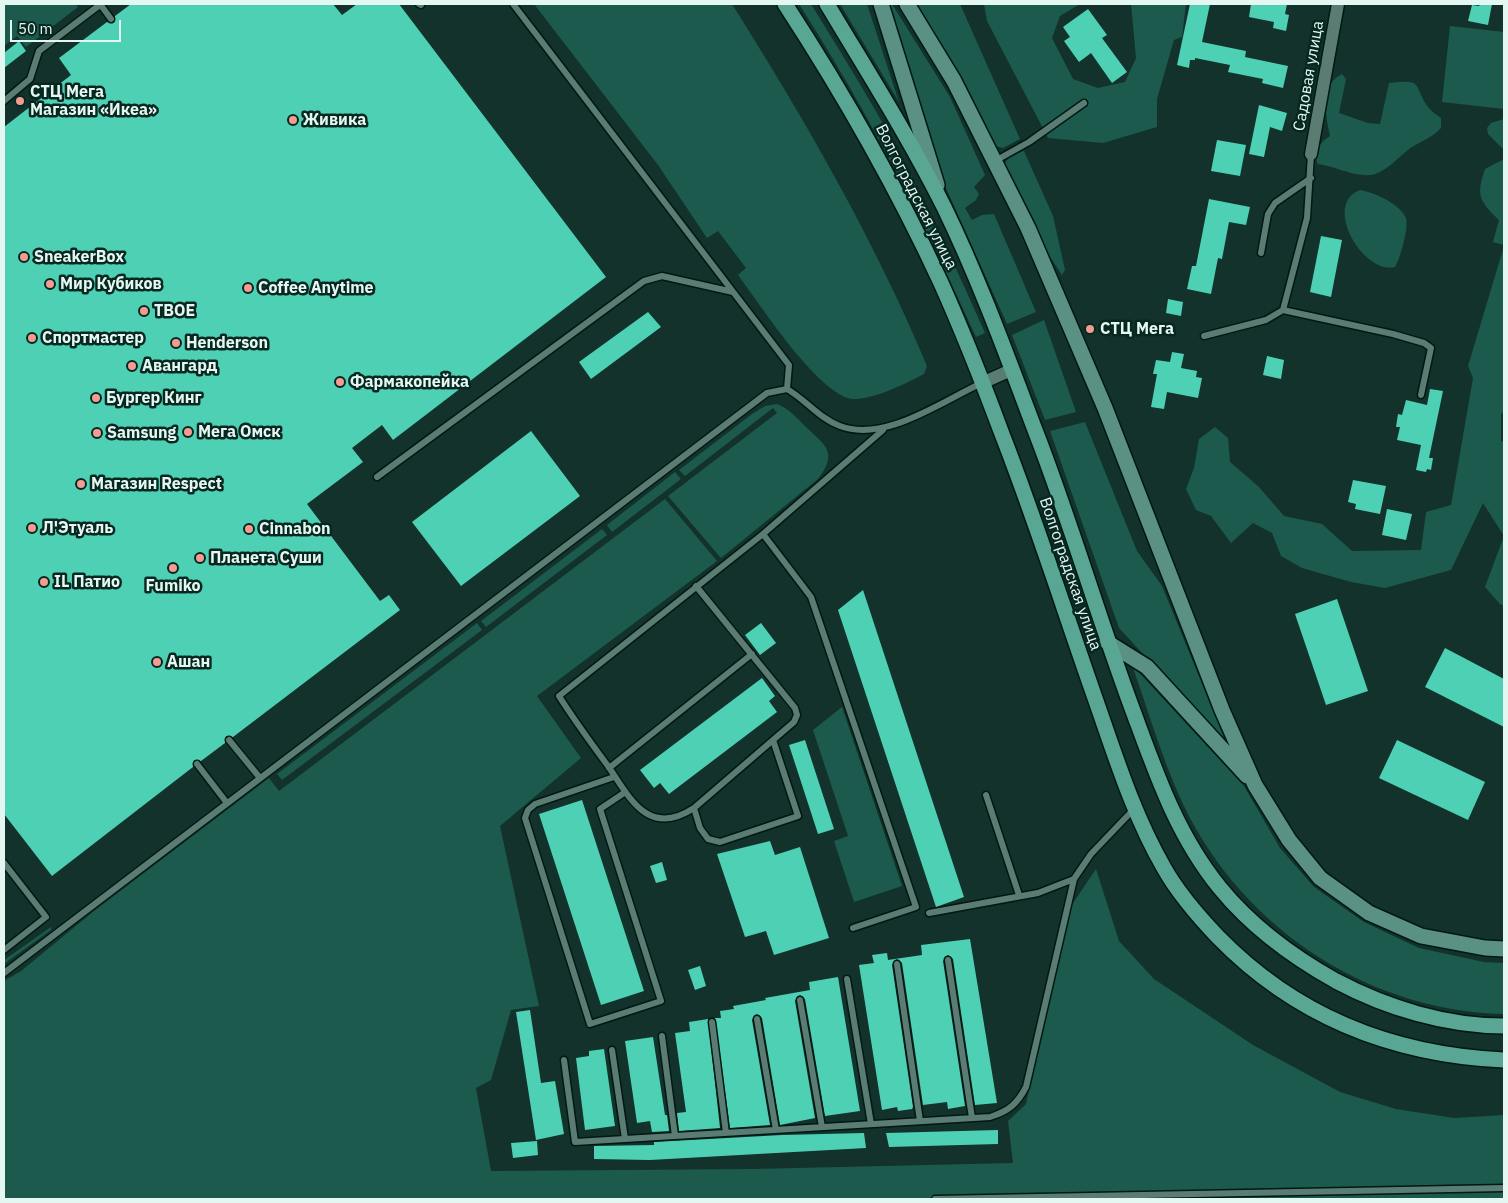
<!DOCTYPE html>
<html>
<head>
<meta charset="utf-8">
<style>
	body { margin:0 }
	#map { position:relative; width:1508px; height:1203px; overflow:hidden; background:#12322b; font-family:"IBM Plex Sans",sans-serif }
	canvas { display:block }
	.frame { position:absolute; inset:0; border:5px solid #e5f7f1; pointer-events:none }
	.scale { position:absolute; left:10px; top:20px; width:111px; height:22px; box-sizing:border-box; border:2px solid #e5f7f1; border-top:0; padding-left:6px; font-size:15px; line-height:18px; white-space:nowrap; color:#e5f7f1; -webkit-text-stroke:4px #072821; paint-order:stroke }
</style>
</head>
<body>
<div id="map">
<canvas width="1508" height="1203"></canvas>
<div class="frame"></div>
<div class="scale">50 m</div>
</div>
<script>
const g = document.querySelector('canvas').getContext('2d');
g.lineJoin = 'round';
function paint(path, color) { g.fillStyle = color; g.fill(path, 'evenodd'); }
function trace(path, color, width, dash) { g.strokeStyle = color; g.lineWidth = width; g.lineCap = dash ? 'butt' : 'round'; g.setLineDash(dash || []); g.stroke(path); }
function write(font, color, halo, rows, align = 'center') {
  g.font = font + ' "IBM Plex Sans",sans-serif'; g.lineWidth = 5; g.setLineDash([]); g.textBaseline = 'middle'; g.strokeStyle = halo; g.fillStyle = color; for (const [text, x, y, turn = 0] of rows) {
    g.save(); g.translate(x, y); g.rotate((+turn || 0) * Math.PI / 180); g.textAlign = isNaN(turn) ? turn : align; if (halo) g.strokeText(text, 0, 0); g.fillText(text, 0, 0); g.restore();
  }
}
paint(new Path2D(`
	M4,4H75L78,7L26,47L17,36L4,46Z
	M534,4H732C805,120 874,239 927,366L924,374C907,383 873,400 853,399C819,396 759,303 738,275L746,268L718,231L707,238L658,165Z
	M799,4H811C845,59 879,114 909,171C936,224 961,279 985,333L976,337C924,222 867,110 799,4Z
	M840,4H867L899,102Z
	M884,4H892L950,97L985,175L974,187L979,194L976,200L965,208L972,220L982,215L994,214L1036,312L1007,324L937,168Z
	M915,4H960L1020,139L1003,148L995,146Z
	M984,4H1080L1060,16L1052,38L1073,79L1098,88L1125,82L1136,58L1131,4H1186L1182,37L1174,40L1157,99V127L1103,143L1048,138L987,21Z
	M1450,26L1504,32V109L1442,102Z
	M1342,74L1346,79L1339,113L1368,123L1380,124L1389,83C1425,79 1412,84 1428,107C1431,111 1437,115 1441,118V128C1430,139 1423,140 1412,147C1397,157 1383,178 1363,175C1348,174 1333,166 1318,164C1313,152 1320,142 1330,136C1326,116 1319,85 1342,74Z
	M1504,119V150L1488,134L1487,128L1491,123Z
	M1024,151L1053,216L1065,270L1062,275L1037,237L1004,168C1006,157 1013,153 1024,151Z
	M1502,160L1504,161V245L1493,242L1499,220C1479,201 1476,195 1485,169Z
	M1360,190C1374,192 1400,204 1406,218C1409,228 1400,259 1395,267C1363,275 1322,204 1360,190Z
	M1504,246V411L1501,414V441L1504,442V606L1500,604L1485,587L1504,536L1483,503L1451,570L1385,588L1351,582L1302,568L1281,556L1272,533L1253,523L1231,543L1211,516L1196,510L1186,489L1194,468L1199,439L1215,427L1228,438L1230,462L1259,487L1284,516L1322,524L1352,551L1421,550L1426,512L1451,505L1473,378L1468,366Z
	M1044,320L1076,412L1045,420L1012,335Z
	M777,404C789,409 796,417 805,426C823,444 840,451 818,479L721,558L668,496L777,413L773,408L685,476L679,470L752,414L765,406Z
	M1085,422L1137,551L1162,586L1227,745L1119,628L1050,431Z
	M675,472L681,479L612,532L607,525Z
	M665,499L717,561L537,696L581,758L500,826L539,1006L511,1010L491,1080L476,1088L491,1171L753,1169L1013,1163L1008,1121L1026,1104L1071,906L1096,869L1119,941L1154,979L1253,1045L1340,1092L1396,1109L1454,1118L1504,1115V1199H4V981L21,971L94,911L269,778L279,791Z
	M602,529L607,535L486,627L481,621Z
	M477,623L482,630L282,780L277,774Z
	M1132,665L1244,786L1280,848L1314,887L1364,922L1419,948L1484,962L1504,963V1014C1363,1011 1234,922 1178,793C1160,752 1147,707 1132,665Z
	M842,707L902,886L854,902L834,841L848,836L813,730Z
	M51,927V930L4,964V960Z`), '#1c5a4e');
paint(new Path2D(`
	M131,4H333L342,15L357,4H399L606,277L393,440L382,425L352,448L363,462L307,504L380,601L389,595L400,610L233,737L226,736L225,743L201,761L194,760L193,767L52,876L4,814V127L71,75L59,58L107,22L114,23L115,16Z
	M1190,4H1210L1202,42L1246,51L1245,57L1288,66L1283,88L1262,83L1263,79L1228,72L1230,65L1195,58V60H1190L1189,68L1177,65Z
	M1251,4H1287L1285,14L1289,15L1286,31L1273,28L1274,22L1249,17Z
	M1480,4H1492L1488,25L1468,21L1472,5L1479,6Z
	M1088,9L1107,35L1102,38L1127,72L1112,83L1091,53L1079,62L1064,41L1070,37L1063,27Z
	M19,41L26,51L4,68V53Z
	M1259,105L1287,113L1282,131L1270,127L1264,157L1249,154Z
	M1217,140L1246,145L1240,176L1211,171Z
	M1209,199L1250,207L1246,225L1229,222L1222,259L1218,258L1211,294L1187,289L1192,266H1196Z
	M1321,236L1342,240L1331,297L1310,292Z
	M1168,299L1183,302L1181,316L1166,313Z
	M648,312L661,327L591,379L579,362Z
	M1172,352L1184,354L1181,368L1197,371L1196,377L1202,378L1198,398L1167,392L1164,409L1151,407L1157,374H1153L1156,360L1170,362Z
	M1267,356L1284,360L1281,379L1263,375Z
	M1430,389L1443,391L1429,458H1433L1431,470L1427,469L1426,472L1416,470L1421,445L1397,440L1400,427H1396L1398,414L1402,415L1406,400L1427,405Z
	M531,431L580,496L461,586L412,522Z
	M1353,480L1386,486L1380,514L1355,509L1356,504L1348,502Z
	M1387,509L1412,514L1406,540L1382,535Z
	M863,590L964,897L936,907L838,610Z
	M1337,599L1368,691L1326,705L1295,614Z
	M761,623L776,643L760,655L745,635Z
	M1445,648L1504,679V727L1425,687Z
	M762,678L775,696L769,701L777,712L669,794L660,783L654,788L640,770Z
	M805,740L834,829L818,834L789,745Z
	M1397,740L1485,782L1468,820L1379,778Z
	M582,800L644,991L601,1005L539,814Z
	M770,841L775,855L800,847L829,938L774,955L766,931L745,937L717,854Z
	M662,862L667,880L656,883L650,866Z
	M970,939L997,1103L975,1105L953,959L948,955L943,961L965,1106L948,1109L947,1102L923,1105L902,963L897,959L892,965L913,1107L912,1109L898,1111L897,1107L882,1110L859,965L874,963L872,955L887,953L888,960L922,955L921,945Z
	M700,966L706,986L695,990L688,970Z
	M838,977L860,1111L825,1116L805,999L800,995L795,1001L815,1118L780,1125L762,1018L757,1014L752,1020L770,1125L730,1128L715,1018H721L720,1011L734,1009L733,1006L766,1000L765,998L810,990L809,982Z
	M530,1010L541,1083L555,1081L564,1134L536,1140L516,1012Z
	M708,1019L720,1128L679,1131L677,1113L686,1112L675,1033L690,1031L689,1022Z
	M653,1037L665,1115H667L669,1131L652,1132L650,1121L637,1123L625,1041Z
	M604,1049L615,1126L585,1130L576,1058L589,1056V1051Z
	M998,1130V1144L889,1147L886,1133Z
	M864,1133L866,1148L650,1160L594,1159V1146L654,1145V1142L782,1135Z
	M537,1141L538,1155L513,1158L511,1143Z`), '#4ed0b5');
const lane = new Path2D(`
	M100,4L111,19
	M419,4L421,5
	M513,4L789,365L787,389
	M4,101L30,79L39,51L101,4
	M1311,154L1307,218L1283,310L1393,334L1424,343L1431,348L1421,395
	M995,161L1029,142L1084,103
	M1261,253L1268,214L1275,203L1311,178
	M1204,336L1266,320L1283,310
	M377,477L644,281L662,276L733,292
	M763,534L811,597L916,907L853,928
	M696,586L795,708L797,715L794,722L694,808C648,838 630,798 608,766C591,743 574,720 559,696L763,534L883,430
	M229,740L260,778
	M197,764L227,803
	M609,768L752,654
	M614,777L535,804L528,810L525,818L590,1024L661,1001L600,809L624,793
	M986,795L1019,895
	M694,808L700,828L708,839L720,842L798,816L773,740
	M4,863L46,917L4,950
	M929,913L1038,893L1074,879
	M948,960L972,1118
	M897,964L920,1121
	M4,973L767,393L787,389C806,400 820,419 840,426C885,443 942,401 982,383
	M847,979L871,1124
	M800,1000L822,1127
	M757,1019L776,1130
	M712,1022L726,1133
	M662,1036L675,1136
	M612,1050L625,1139
	M564,1060L575,1142L990,1117C1009,1111 1017,1104 1026,1087L1074,879L1091,854L1134,809
	M935,1199L1504,1188`);
const street = new Path2D(`
	M1311,154L1338,4
	M982,383L1011,370`);
const secondary = new Path2D(`
	M881,4L937,185
	M907,4L954,81L1028,228L1105,408L1222,710L1255,785L1289,840L1320,878L1369,913L1421,936L1485,948L1504,949
	M1107,642L1147,667L1247,776`);
const primary = new Path2D(`
	M785,4C843,93 896,186 941,283C963,332 983,383 1002,434C1036,521 1064,610 1095,698C1115,755 1133,814 1164,868C1178,893 1198,916 1218,937C1296,1017 1394,1055 1504,1060
	M827,4C867,71 909,137 944,207C979,279 1007,356 1035,430C1072,525 1100,624 1136,719C1158,779 1179,838 1220,888C1251,926 1293,957 1336,981C1387,1008 1446,1026 1504,1026`);
trace(lane, '#001913', 9);
trace(street, '#001913', 15);
trace(secondary, '#001913', 18);
trace(primary, '#001913', 18);
trace(lane, '#5b7c73', 6);
trace(street, '#5b7c73', 12);
trace(secondary, '#5a9184', 15);
trace(primary, '#59a694', 15);
for (const [x, y, r, color] of [
	[20,101,5,"#f59c92"],
	[293,120,5,"#f59c92"],
	[24,257,5,"#f59c92"],
	[50,284,5,"#f59c92"],
	[248,288,5,"#f59c92"],
	[144,311,5,"#f59c92"],
	[1090,329,5,"#f59c92"],
	[32,338,5,"#f59c92"],
	[176,343,5,"#f59c92"],
	[132,366,5,"#f59c92"],
	[340,382,5,"#f59c92"],
	[96,398,5,"#f59c92"],
	[188,432,5,"#f59c92"],
	[97,433,5,"#f59c92"],
	[81,484,5,"#f59c92"],
	[32,528,5,"#f59c92"],
	[249,529,5,"#f59c92"],
	[200,558,5,"#f59c92"],
	[173,568,5,"#f59c92"],
	[44,582,5,"#f59c92"],
	[157,662,5,"#f59c92"]
]) { const dot = new Path2D(); dot.arc(x, y, r, 0, 2 * Math.PI); g.fillStyle = color; g.fill(dot); trace(dot, '#072821', 2); }
write('16px', '#e5f7f1', '#072821', [
	["Садовая улица",1309,76,-80],
	["Волгоградская улица",916,197,63],
	["Волгоградская улица",1070,574,71]
]);
write('bold 16px', '#e5f7f1', '#072821', [
	["СТЦ Мега",30,92],
	["Магазин «Икеа»",30,110],
	["Живика",303,120],
	["SneakerBox",34,257],
	["Мир Кубиков",60,284],
	["Coffee Anytime",258,288],
	["ТВОЕ",154,311],
	["СТЦ Мега",1100,329],
	["Спортмастер",42,338],
	["Henderson",186,343],
	["Авангард",142,366],
	["Фармакопейка",350,382],
	["Бургер Кинг",106,398],
	["Мега Омск",198,432],
	["Samsung",107,433],
	["Магазин Respect",91,484],
	["Л'Этуаль",42,528],
	["Cinnabon",259,529],
	["Планета Суши",210,558],
	["IL Патио",54,582],
	["Fumiko",173,586,"center"],
	["Ашан",167,662]
], 'left');
</script>
</body>
</html>
